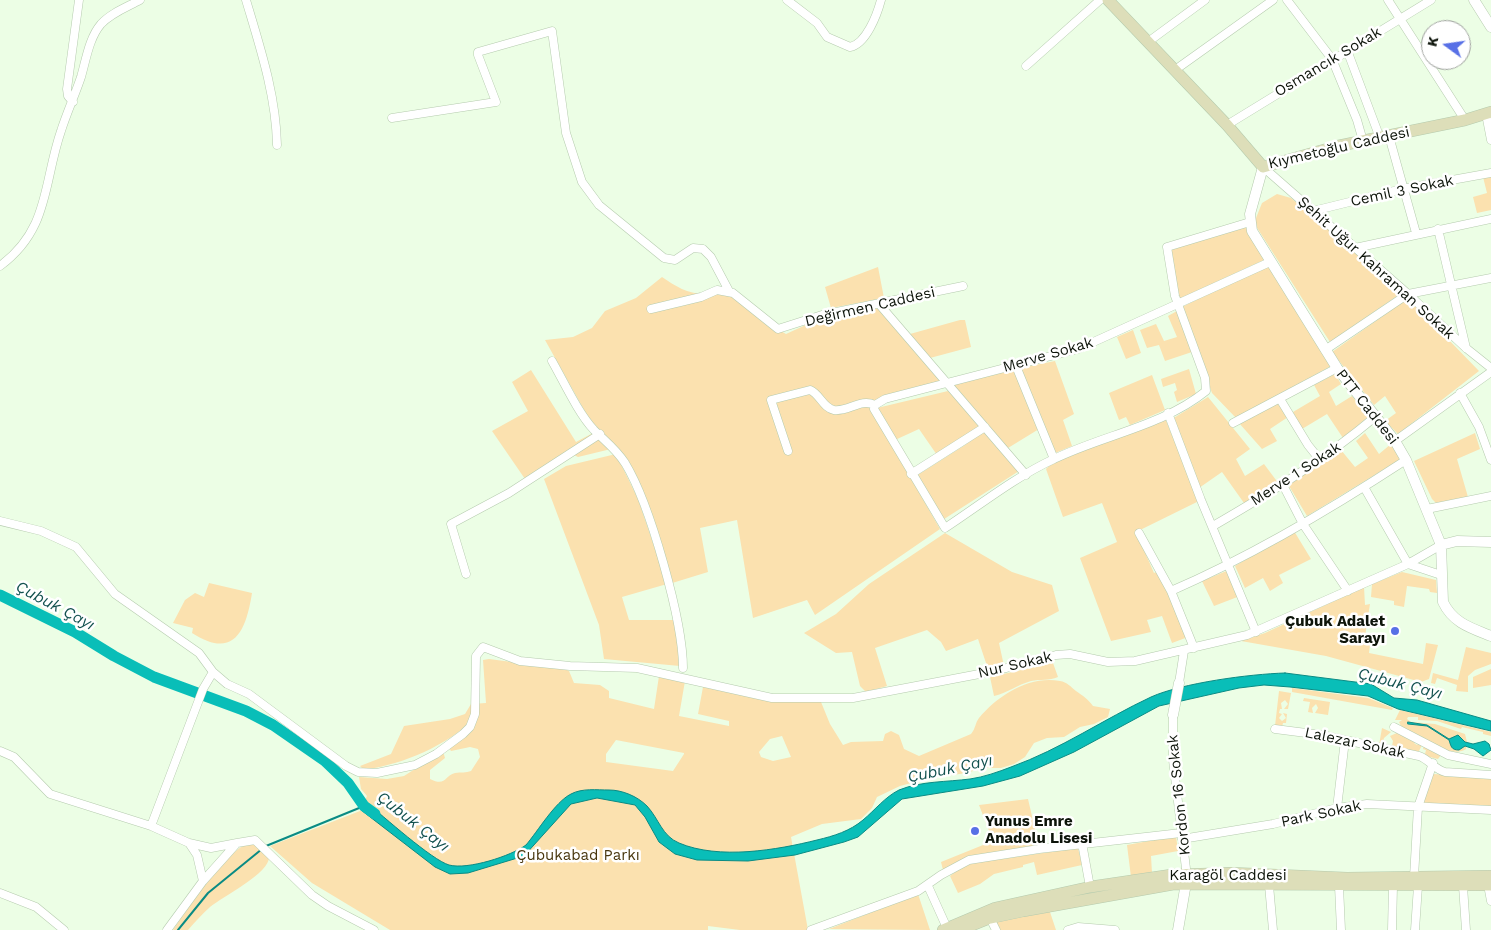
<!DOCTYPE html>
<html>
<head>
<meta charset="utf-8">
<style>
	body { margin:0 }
	#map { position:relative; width:1491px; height:930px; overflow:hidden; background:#ecfee5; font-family:"Work Sans",sans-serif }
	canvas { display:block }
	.north { position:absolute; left:1421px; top:20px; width:50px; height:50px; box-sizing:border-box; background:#fff; border:1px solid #9ea19d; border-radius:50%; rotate:284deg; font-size:14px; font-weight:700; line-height:20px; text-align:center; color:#0d140a }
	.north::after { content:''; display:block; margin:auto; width:18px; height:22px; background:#5870e6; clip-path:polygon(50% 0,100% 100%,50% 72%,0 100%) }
</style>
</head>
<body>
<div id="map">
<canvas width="1491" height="930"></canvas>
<div class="north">K</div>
</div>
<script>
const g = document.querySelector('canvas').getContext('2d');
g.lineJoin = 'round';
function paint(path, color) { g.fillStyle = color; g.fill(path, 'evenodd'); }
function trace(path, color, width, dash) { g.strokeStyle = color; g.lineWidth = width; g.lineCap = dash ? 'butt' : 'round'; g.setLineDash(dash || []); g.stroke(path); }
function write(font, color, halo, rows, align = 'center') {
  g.font = font + ' "Work Sans",sans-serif'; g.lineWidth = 5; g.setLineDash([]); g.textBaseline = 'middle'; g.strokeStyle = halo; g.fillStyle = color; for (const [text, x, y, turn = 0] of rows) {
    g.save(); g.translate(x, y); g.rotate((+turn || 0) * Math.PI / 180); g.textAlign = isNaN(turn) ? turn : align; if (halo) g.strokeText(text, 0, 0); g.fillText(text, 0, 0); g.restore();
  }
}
paint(new Path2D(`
	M1491,175V210L1477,213L1473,197L1487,193L1483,177Z
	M1277,194L1291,198L1396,287L1400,294L1330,342L1254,223L1262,203Z
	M1245,226L1264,260L1179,299L1170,249Z
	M1264,266L1269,267L1331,366L1236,418L1212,393L1182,307Z
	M878,267L884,298L831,308L825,287Z
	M662,277C675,286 688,294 704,294C712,294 720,291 728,294C747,301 766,323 786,334L821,318L880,308L941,382L884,397L873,412L940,529L815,615L807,600L753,618L737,520L700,528L708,572L669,584L626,462L593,426L545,340L573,337L592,328L605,311L636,298Z
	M1410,300L1479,371L1398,434L1385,421L1396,413L1385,396L1374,405L1332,352L1404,301Z
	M1177,311L1192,352L1165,361L1159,345L1147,348L1140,330L1156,324L1164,341L1177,337L1168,316Z
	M960,320H965L971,347L930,358L910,334Z
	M1133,330L1141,353L1126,359L1117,337Z
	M1055,361L1074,414L1063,420L1072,446L1055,453L1020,368Z
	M1015,368L1039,429L1008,448L951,385Z
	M1189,369L1196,394L1177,402L1174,392L1177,390L1175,383L1163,387L1161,379Z
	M531,370L576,442L593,433L611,449L578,457L570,453L525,479L492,431L528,411L512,382Z
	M1335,374L1341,384L1329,392L1336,406L1352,396L1368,417L1343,438L1327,414L1302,429L1293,412L1320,396L1314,385Z
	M1152,375L1165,410L1130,425L1126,417L1119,420L1109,393Z
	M948,391L982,427L937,455L919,429L895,440L877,408Z
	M1208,397L1250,449L1236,459L1245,476L1264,464L1279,484L1244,503L1222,472L1199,488L1172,419Z
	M1278,401L1288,417L1270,429L1277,441L1262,449L1239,423Z
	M1165,418L1199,501L1136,532L1154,573L1159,571L1188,637L1172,643L1162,616L1147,620L1151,632L1111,641L1080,558L1117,542L1102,503L1063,517L1046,469L1054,461Z
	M983,431L1019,471L941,521L916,476L965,445Z
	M1365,433L1379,454L1391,444L1401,459L1307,516L1289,486L1292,482L1341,450L1355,467L1368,458L1356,441Z
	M1475,433L1480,449L1457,459L1468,497L1436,503L1432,499L1414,461Z
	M616,454L638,499L667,584L622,597L629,620H675L680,666L604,659L599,625L544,479L566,466Z
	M1294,531L1311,559L1279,575L1283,583L1270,591L1263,578L1245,588L1235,566Z
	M945,533L1012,572L1052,585L1059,611L999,643L1004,666L988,669L978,639L946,651L941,642L927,630L875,648L887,686L866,692L860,686L852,652L836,653L804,633L836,614L869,584Z
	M1229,570L1240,596L1214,606L1202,581Z
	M1402,572L1436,580L1437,593L1430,592L1429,589L1407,586L1404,607L1394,605V601L1371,597L1372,584Z
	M209,583L252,593C246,631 234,660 192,633L193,628L173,623L185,600L195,593L204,597Z
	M1364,587L1365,605L1370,604L1364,643L1370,645L1369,653L1423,664L1426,643L1438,645L1429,679L1421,682L1326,656L1241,641L1265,633Z
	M1466,647L1491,653V664L1475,670L1468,676V692L1456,691L1457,685L1437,678L1435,684L1431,683L1433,673L1458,680Z
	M489,659L565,669L569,671L574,683L600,685L609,691V698L654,709L659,676L685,681L679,716L729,726V721L698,714L703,687L775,702H821L830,724L843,745L851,742L883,741L885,734L891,731L899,735L904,749L919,756L971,734C976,728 975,723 979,718C998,695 1030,675 1060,681C1067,682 1071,687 1076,691C1083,696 1088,699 1093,706L1110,709L1108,717L1094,724L1080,727L1064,737L1047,738L1034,743L1025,757L1014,764L1001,768H982L967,773L930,778L900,786L877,797L872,808L861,819L822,824L791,837L808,930H740L708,926V930H390L312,883L270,846L360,811L367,796L361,789L359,777L387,779L404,776L443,751L445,758L430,770V779C446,787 444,776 455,773C461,772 466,773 471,771L480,757L478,749L470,747L451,751L449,748L470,732L476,718C443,747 407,763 364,770L360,766L391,754L404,726L450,719L465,714L471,704L486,703L483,660ZM782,736L791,757L773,761L761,757L759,752L770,739ZM616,740L684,753V754L673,771L606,762V754Z
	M1053,663L1058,677C1049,681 1040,679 1031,681C1017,685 1007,693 994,696L990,677Z
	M1491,669V685L1473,688V677Z
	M1292,688L1368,698L1393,708L1392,710L1292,692Z
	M1279,691L1291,693L1288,709H1284L1288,704L1285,700L1281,703L1282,709H1280L1279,713L1282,714L1279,718L1282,721L1286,718L1283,713L1287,714L1286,723H1283L1282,727L1275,726Z
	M1304,698L1330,702L1328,715L1315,713L1318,708L1316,704L1312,708L1313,713L1308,712L1310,702L1303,701Z
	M1400,710L1491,732V736L1483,734V732L1462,727L1461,729L1437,721L1418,720V717H1408L1407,719L1411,722L1435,724L1465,734L1467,742L1466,749C1451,760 1417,735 1402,728L1399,722L1402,720H1395Z
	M1382,728L1391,732L1384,738L1382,744L1392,746L1393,741L1390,736L1399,732L1416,741L1414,743L1417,745L1419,743L1422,745L1418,753L1425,754L1426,750L1423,749L1424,746L1441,755L1438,759L1379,745Z
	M1434,774L1491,778V806L1423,803L1431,776Z
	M1028,799L1039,846L971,856L943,870L941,862L993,841L979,805Z
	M1176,836L1178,851L1151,856L1152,873L1131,877L1127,845Z
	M252,842L269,857C270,873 222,897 210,907C202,914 195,922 188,930H173C188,909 229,846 252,842Z
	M1078,848L1082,865L1037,875L1034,862L1023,865V867L994,874L980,884L958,893L950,876L959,869L973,863Z
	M918,894L930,930L829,929Z
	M1049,909L1056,930H999L994,921Z`), '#fbe1af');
const water = new Path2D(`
	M1285,673L1371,684L1394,698L1417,700L1491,721V731L1398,709L1368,696L1290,687L1264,685L1239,688L1159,706L1074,752L1020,776L983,786L902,799L858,837L844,842L795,855L748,861L697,860L675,854L659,842L645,817L635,805L597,798L571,804L524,856L468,873L450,874L435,867L361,810L366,802C383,816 432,860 449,865C468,870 511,856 526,845C538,831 555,802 571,794C582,788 597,790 609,790C622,790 637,796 647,806C659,819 662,836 679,843C719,860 777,850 817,840C834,836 850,831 863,820C875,810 885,797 899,790C921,781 947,782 970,779C984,777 998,772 1011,767C1061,749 1104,719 1151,697C1182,683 1250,674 1285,673Z
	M1408,722L1427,725L1449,739L1458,735L1465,742L1473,744L1485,741L1489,744L1491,750L1483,756L1474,749L1465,746L1459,750C1451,750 1451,746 1449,740L1427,726L1408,724Z`);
paint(water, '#09beb8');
trace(water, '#0a8b84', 1);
trace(new Path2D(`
	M266,846L364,806
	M178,930L208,893L262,849`), '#0a8b84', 2);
trace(new Path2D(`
	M0,595L75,632L114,656L154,677L246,711L273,725L325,761L348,783L364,806L375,814`), '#09beb8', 11);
const minor = new Path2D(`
	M246,0C260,47 276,95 277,145
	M787,0L817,23L827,37L850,47C866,44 877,15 881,0
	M1287,0L1332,59L1357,120L1363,141
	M1388,0L1465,120
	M1148,42L1205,0
	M1347,50L1380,138
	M1026,66L1100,0
	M1175,70L1273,0
	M73,102L68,96L67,89L79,0
	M1486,114L1491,140
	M392,118L496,102L478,55V52L552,31L566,133L582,182L599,205L664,258L675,260L693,248L703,249L711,257L729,291
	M1227,125L1431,0
	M1389,136L1416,233
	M1263,167L1408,294L1466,348L1491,368
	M1313,211L1402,189L1491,173
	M1438,229L1466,348
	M1355,248L1491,219
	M0,266C50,229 43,183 61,131C67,112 75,95 81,77C86,60 89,38 101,24C111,13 127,7 140,0
	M879,304L1026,475
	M651,309L701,297L717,290L733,293L778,329L822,315L963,286
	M1325,350L1408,294L1491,278
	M552,361C564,382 578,413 594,430C605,441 616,449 625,463C650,504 683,621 683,668
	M1016,366L1054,459
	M1460,393L1479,427L1491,460
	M1280,399L1308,445L1320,460
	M875,405L874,409L945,528C980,505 1015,477 1054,459C1103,435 1163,426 1206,391L1205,378L1175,296L1167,247L1250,222
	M875,405L885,399L1078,349L1270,262
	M1168,413L1201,500L1256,632
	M1233,423L1337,368
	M1395,441L1491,372
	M788,451L771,400L810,390C820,394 823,408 834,410C849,412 860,398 875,405
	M911,474L985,427
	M1283,485L1303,524L1348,591
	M1364,487L1408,564L1441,575
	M1427,509L1491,496
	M0,521L41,531L76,547L115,594L199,653L213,672L227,684L249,694L346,766L358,772L377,773L415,765L436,754L463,734L470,727L475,714L476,656L483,647L520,661L570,666L637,668L772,698H853L995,671L1056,655L1070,654L1108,662L1135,661L1247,635L1408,564L1441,545
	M1213,526C1270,493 1325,459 1375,417
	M1139,533L1171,591L1194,648
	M466,574L451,524L509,493L600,434
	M1171,591C1254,555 1331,509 1406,460
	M1179,683L1184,651
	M1173,715V760L1187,877
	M1394,727L1448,755L1491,764
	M1275,729L1322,735L1419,756C1430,760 1434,769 1445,772L1491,775
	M0,751L14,757L50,794L151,826L189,843L197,855L203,881L167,930
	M1337,808L1345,740
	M151,826L203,689L213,672
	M1182,839L1273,824L1337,808L1367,804L1491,810
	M189,843L211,848L237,843L203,881
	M237,843L255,840L312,895L328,906L374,930
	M1082,843L1090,887
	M1414,877L1418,807L1433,763
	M1269,885L1273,930
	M1488,885L1491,901
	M928,886L947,928
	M1339,886L1341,930
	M1463,886L1466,930
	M0,893L36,907L64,930
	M990,918L996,930
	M811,930L918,891L941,875L969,860L1039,849L1181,833
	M1068,930L1078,927L1115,930
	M1392,930L1393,886
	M1415,930L1418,886`);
const tertiary = new Path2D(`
	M1474,0L1491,27
	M1263,167L1250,214L1252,231L1337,368L1395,441L1406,460L1441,545L1443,602C1453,623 1471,628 1491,636
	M1441,545L1457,541L1491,542
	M1173,715L1179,683
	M1178,930L1186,883`);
const secondary = new Path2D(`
	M1108,0L1227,125L1263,167L1338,146L1465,120L1491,112
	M943,930L995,908L1090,887L1171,875L1231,873L1347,878L1491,876
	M960,930L990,918L1023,911L1174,884L1491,885`);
trace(minor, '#b5cbae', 9);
trace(tertiary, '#b5cbae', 11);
trace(secondary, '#b5cbae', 12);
trace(minor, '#fff', 8);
trace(tertiary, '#fff', 10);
trace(secondary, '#dddeb9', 11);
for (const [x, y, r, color] of [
	[1395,631,5,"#5870e6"],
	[975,831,5,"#5870e6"]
]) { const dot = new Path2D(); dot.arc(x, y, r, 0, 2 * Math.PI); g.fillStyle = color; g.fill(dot); trace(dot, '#fff', 2); }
write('15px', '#0d140a', '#fff', [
	["Osmancık Sokak",1328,62,-31],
	["Kıymetoğlu Caddesi",1339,148,-13],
	["Cemil 3 Sokak",1402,191,-12],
	["Şehit Uğur Kahraman Sokak",1376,268,42],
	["Değirmen Caddesi",870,307,-13],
	["Merve Sokak",1048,355,-16],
	["PTT Caddesi",1367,407,52],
	["Merve 1 Sokak",1296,474,-33],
	["Nur Sokak",1015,665,-13],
	["Lalezar Sokak",1355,743,12],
	["Kordon 16 Sokak",1179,795,-96],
	["Park Sokak",1321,814,-12],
	["Karagöl Caddesi",1228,876]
]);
write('bold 15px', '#0d140a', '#fff', [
	["Çubuk Adalet",1385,622],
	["Sarayı",1385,639],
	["Yunus Emre",985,822,"left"],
	["Anadolu Lisesi",985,839,"left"]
], 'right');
write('15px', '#49370e', '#fff', [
	["Çubukabad Parkı",578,856]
]);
write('italic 16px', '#12514f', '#fff', [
	["Çubuk Çayı",55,606,28],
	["Çubuk Çayı",1400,684,14],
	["Çubuk Çayı",950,769,-12],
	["Çubuk Çayı",413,822,38]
]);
</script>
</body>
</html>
